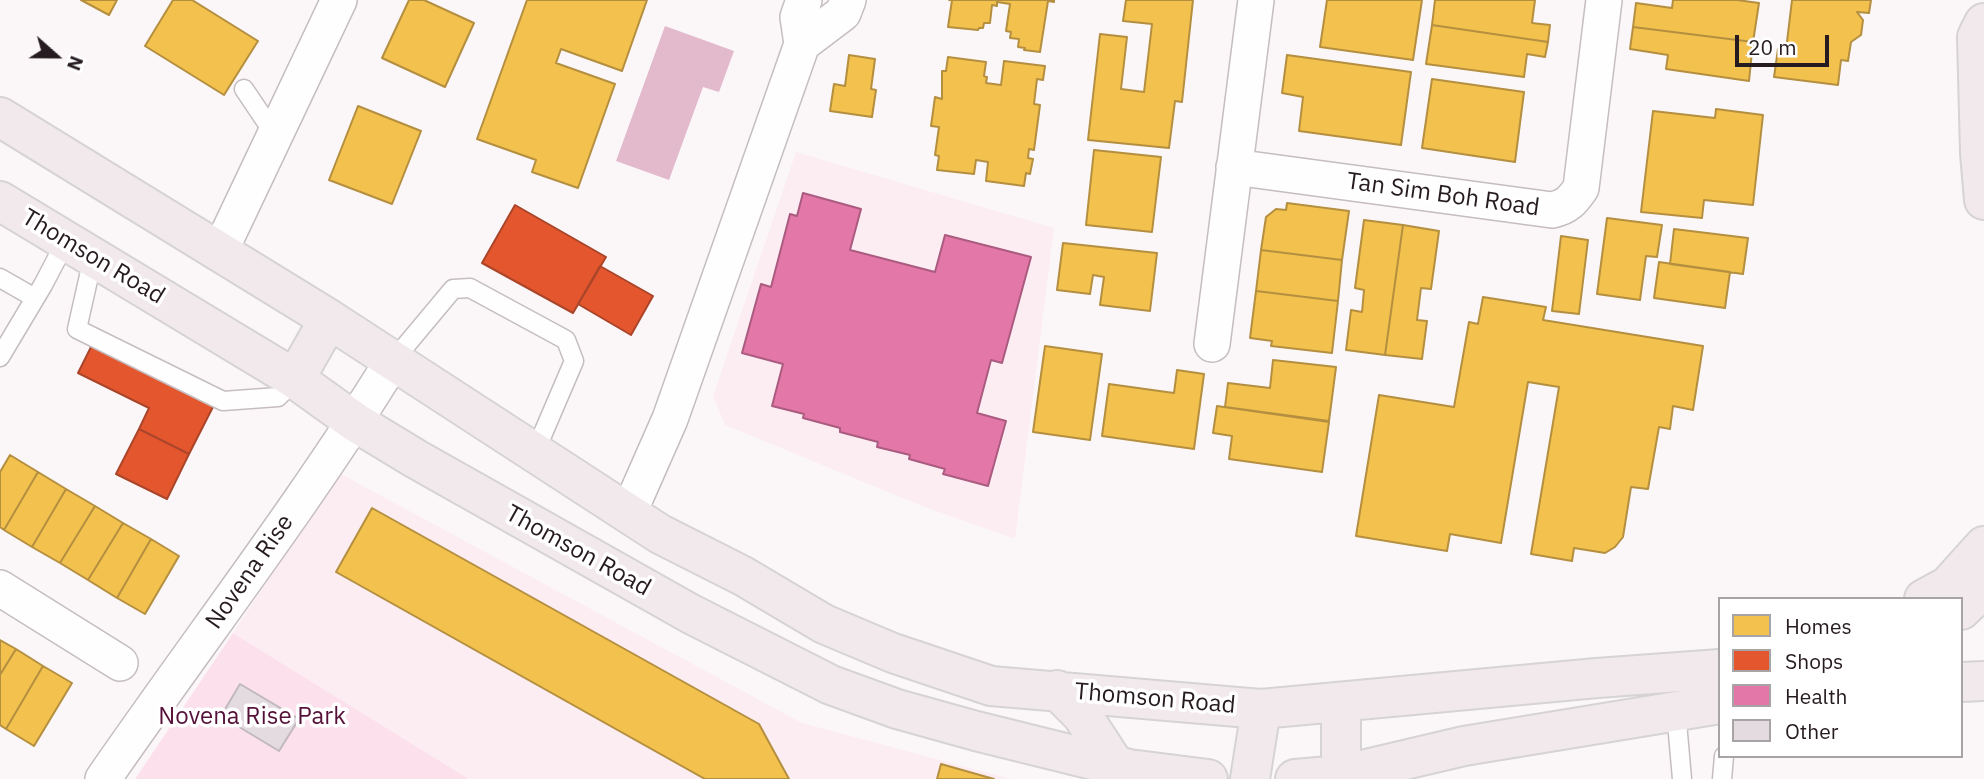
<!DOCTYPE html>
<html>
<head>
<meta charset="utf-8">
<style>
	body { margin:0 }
	#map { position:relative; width:1984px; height:779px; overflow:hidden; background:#fbf7f9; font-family:"IBM Plex Sans",sans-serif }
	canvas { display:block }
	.legend { position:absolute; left:1718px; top:597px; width:245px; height:161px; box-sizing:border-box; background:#fff; border:2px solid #a8a4a6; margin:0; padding:9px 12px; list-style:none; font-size:21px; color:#261b20 }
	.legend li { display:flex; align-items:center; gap:14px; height:35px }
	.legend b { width:35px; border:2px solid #a8a4a6 }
	.north { position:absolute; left:21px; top:21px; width:70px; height:70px; -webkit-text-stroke:5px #fff; paint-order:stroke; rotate:111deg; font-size:19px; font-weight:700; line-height:28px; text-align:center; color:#261b20 }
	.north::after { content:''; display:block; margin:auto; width:24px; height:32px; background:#261b20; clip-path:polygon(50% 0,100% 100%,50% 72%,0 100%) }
	.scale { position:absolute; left:1735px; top:35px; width:94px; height:32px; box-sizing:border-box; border:4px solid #261b20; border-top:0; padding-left:9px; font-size:21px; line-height:24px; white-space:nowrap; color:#261b20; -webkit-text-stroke:5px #fff; paint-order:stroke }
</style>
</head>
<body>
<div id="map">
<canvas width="1984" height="779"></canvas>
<ul class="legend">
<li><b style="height:19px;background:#f2c14e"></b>Homes</li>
<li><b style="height:19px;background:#e4572e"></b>Shops</li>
<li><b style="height:19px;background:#e377a8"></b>Health</li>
<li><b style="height:19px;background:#e3dbdf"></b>Other</li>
</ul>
<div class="north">N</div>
<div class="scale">20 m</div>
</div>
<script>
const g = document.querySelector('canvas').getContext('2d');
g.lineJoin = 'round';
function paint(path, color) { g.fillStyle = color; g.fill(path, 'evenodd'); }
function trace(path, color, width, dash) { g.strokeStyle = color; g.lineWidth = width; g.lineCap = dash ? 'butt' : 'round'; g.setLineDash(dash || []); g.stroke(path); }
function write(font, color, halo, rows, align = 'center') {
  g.font = font + ' "IBM Plex Sans",sans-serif'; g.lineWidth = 7; g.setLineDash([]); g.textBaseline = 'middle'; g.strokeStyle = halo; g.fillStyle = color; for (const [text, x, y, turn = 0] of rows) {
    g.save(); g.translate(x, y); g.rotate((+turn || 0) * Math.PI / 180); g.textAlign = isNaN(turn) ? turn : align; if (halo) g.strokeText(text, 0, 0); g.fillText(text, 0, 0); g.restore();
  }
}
paint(new Path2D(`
	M796,152L1054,228L1015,539L922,506L725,425L713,396Z
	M339,473L802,723L1011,779H469L233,633Z`), '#fcedf3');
paint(new Path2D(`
	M233,633L469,779H135Z`), '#fce1ed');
paint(new Path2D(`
	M665,26L734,51L719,92L703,87L669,180L616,161Z`), '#e3b9cc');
const homes = new Path2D(`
	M81,0H117L109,15Z
	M173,0H192L258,41L224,95L145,46Z
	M409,0H424L474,23L445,87L382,58Z
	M527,0H647L622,71L561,49L556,63L615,84L578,188L532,172L536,160L477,139Z
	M949,0H1054V2L1048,1L1040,52L1024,50L1025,48L1018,47L1019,39L1010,38L1011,32L1006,31L1010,4L997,2V6L992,5L990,23H984L983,28H979L978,30L948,27L952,0Z
	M1126,0H1193L1182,102L1175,101L1169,148L1088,140L1100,34L1127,37L1121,89L1144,92L1152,24L1123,21Z
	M1327,0H1422L1413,60L1320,47Z
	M1435,0H1535L1532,23L1550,25L1548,42L1432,25Z
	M1673,0H1737L1759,3L1753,42L1633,27L1636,3L1672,8Z
	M1792,0H1871L1869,13L1857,12L1863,20L1861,35L1851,42L1848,61L1841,60L1838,85L1774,77L1778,49L1786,50Z
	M1432,25L1548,42L1545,57L1527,54L1524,77L1426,64Z
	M1633,27L1753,42L1749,81L1666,69L1668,55L1630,49Z
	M849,55L875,59L871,89L876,90L872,117L830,111L834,84L845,86Z
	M1287,55L1411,72L1401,145L1299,131L1303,97L1282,93Z
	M948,57L986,62L984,76L987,77L986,83L1001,85L1004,61L1045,66L1043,80L1037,79L1034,104L1040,105L1034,150L1029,149L1028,158L1033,159L1030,174L1026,173L1024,186L986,181L988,162L976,160L974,174L937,170L939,156L935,155L939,127L931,126L935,97L942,99V71H946Z
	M1432,79L1524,92L1515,162L1422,148Z
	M358,106L421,131L392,204L329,180Z
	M1716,109L1763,115L1753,205L1704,200L1702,218L1641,212L1653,111L1715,118Z
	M1094,150L1161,157L1152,232L1086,225Z
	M1287,203L1349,211L1342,260L1261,250L1266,217L1276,209L1286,210Z
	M1607,218L1662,225L1657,257L1646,256L1640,300L1597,294Z
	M1364,220L1403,225L1385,355L1346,350L1351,310L1362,312L1364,290L1355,288Z
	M1403,225L1439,231L1431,289L1421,288L1417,320L1427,321L1422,359L1385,355Z
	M1674,229L1748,238L1743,274L1670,264Z
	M1561,236L1588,240L1579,314L1552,311Z
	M1063,243L1157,253L1150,311L1100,305L1104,277L1093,275L1090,294L1057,290Z
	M1261,250L1342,260L1338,301L1256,291Z
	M1659,262L1730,272L1725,308L1654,298Z
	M1256,291L1338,301L1332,353L1271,346L1272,341L1250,338Z
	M1483,297L1546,307L1543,320L1703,346L1693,410L1673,406L1670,429L1659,427L1648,489L1631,487L1623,537L1615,547L1605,553L1574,548L1572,561L1531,554L1559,387L1528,382L1501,543L1450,534L1447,551L1356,536L1379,395L1454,407L1469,322L1478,324Z
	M1045,346L1102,354L1090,440L1033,432Z
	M1273,360L1336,367L1329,421L1225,407L1228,383L1270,388Z
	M1177,370L1204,374L1194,449L1102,436L1109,384L1174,393Z
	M1217,406L1329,422L1322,472L1229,459L1232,436L1213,433Z
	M10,455L38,472L4,530L0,527V472Z
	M38,472L66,489L32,547L4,530Z
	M66,489L95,506L60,563L32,547Z
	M95,506L123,523L88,580L60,563Z
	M372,508L759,724L789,779H705L336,572Z
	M123,523L151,539L117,598L88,580Z
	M151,539L179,556L145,614L117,598Z
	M0,640L16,649L0,675Z
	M16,649L43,666L6,729L0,725V675Z
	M43,666L72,683L34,746L6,729Z
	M941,764L994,779H937Z`);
paint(homes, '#f2c14e');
trace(homes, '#b58f40', 2);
const shops = new Path2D(`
	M515,205L606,257L573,313L482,263Z
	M600,266L653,296L631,335L578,304Z
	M94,341L216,401L189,454L139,429L149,408L78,373Z
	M139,429L189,454L167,499L116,474Z`);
paint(shops, '#e4572e');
trace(shops, '#ab452a', 2);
const health = new Path2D(`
	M803,193L861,209L850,250L935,272L945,235L1031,257L1002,363L991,360L977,413L1006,421L988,486L943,474L945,469L909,459L910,455L877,447L878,442L840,432V428L803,418L804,414L772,406L783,364L742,353L761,284L771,287L790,214L797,216Z`);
paint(health, '#e377a8');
trace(health, '#aa5b7f', 2);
const building = new Path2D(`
	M240,684L299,719L279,751L221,716Z`);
paint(building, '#e3dbdf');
trace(building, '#c1b9bc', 2);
const service = new Path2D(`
	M244,89L275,135
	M93,258L77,329L223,401L278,397L295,379
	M0,278L35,298
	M0,357L43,285L66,241
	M392,362L453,289L470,288L566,340L574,361L535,452
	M1676,711L1682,779
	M1722,779L1724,756`);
const minor = new Path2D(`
	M802,44L843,13L848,0
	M1234,167L1552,210C1567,207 1573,200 1581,188L1604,0
	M220,251L339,0
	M1212,344L1256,0
	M629,512L670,419L802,44L798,17L804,0
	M0,588L120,663
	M103,779C199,640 303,506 392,362`);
const primary = new Path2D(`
	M1984,23L1977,37L1980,153L1984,200
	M0,117L329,319L660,534L743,576L824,624L893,653L991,686L1261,709L1597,678L1720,669
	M0,201L295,379L355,422L416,459L691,614L831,685L897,709L976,731L1129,769L1208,779
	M295,379L329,319
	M1924,599L1948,586L1984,546
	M1961,610L1984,588
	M1961,682L1984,681
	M1057,690L1082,715L1114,764
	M1341,703V779
	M1250,779L1261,709
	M1295,779L1341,775L1464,746L1720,704`);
trace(service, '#c5bdc0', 21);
trace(minor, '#c5bdc0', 38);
trace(primary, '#d6d3d4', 42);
trace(service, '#fefefe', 18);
trace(minor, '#fefefe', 35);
trace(primary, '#f2e9ed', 38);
write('24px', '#261b20', '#fff', [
	["Tan Sim Boh Road",1443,195,8],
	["Thomson Road",93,257,31],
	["Thomson Road",578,551,29],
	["Novena Rise",250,572,-55],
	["Thomson Road",1155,699,5]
]);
write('24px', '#561139', '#fff', [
	["Novena Rise Park",252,717]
]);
</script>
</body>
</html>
